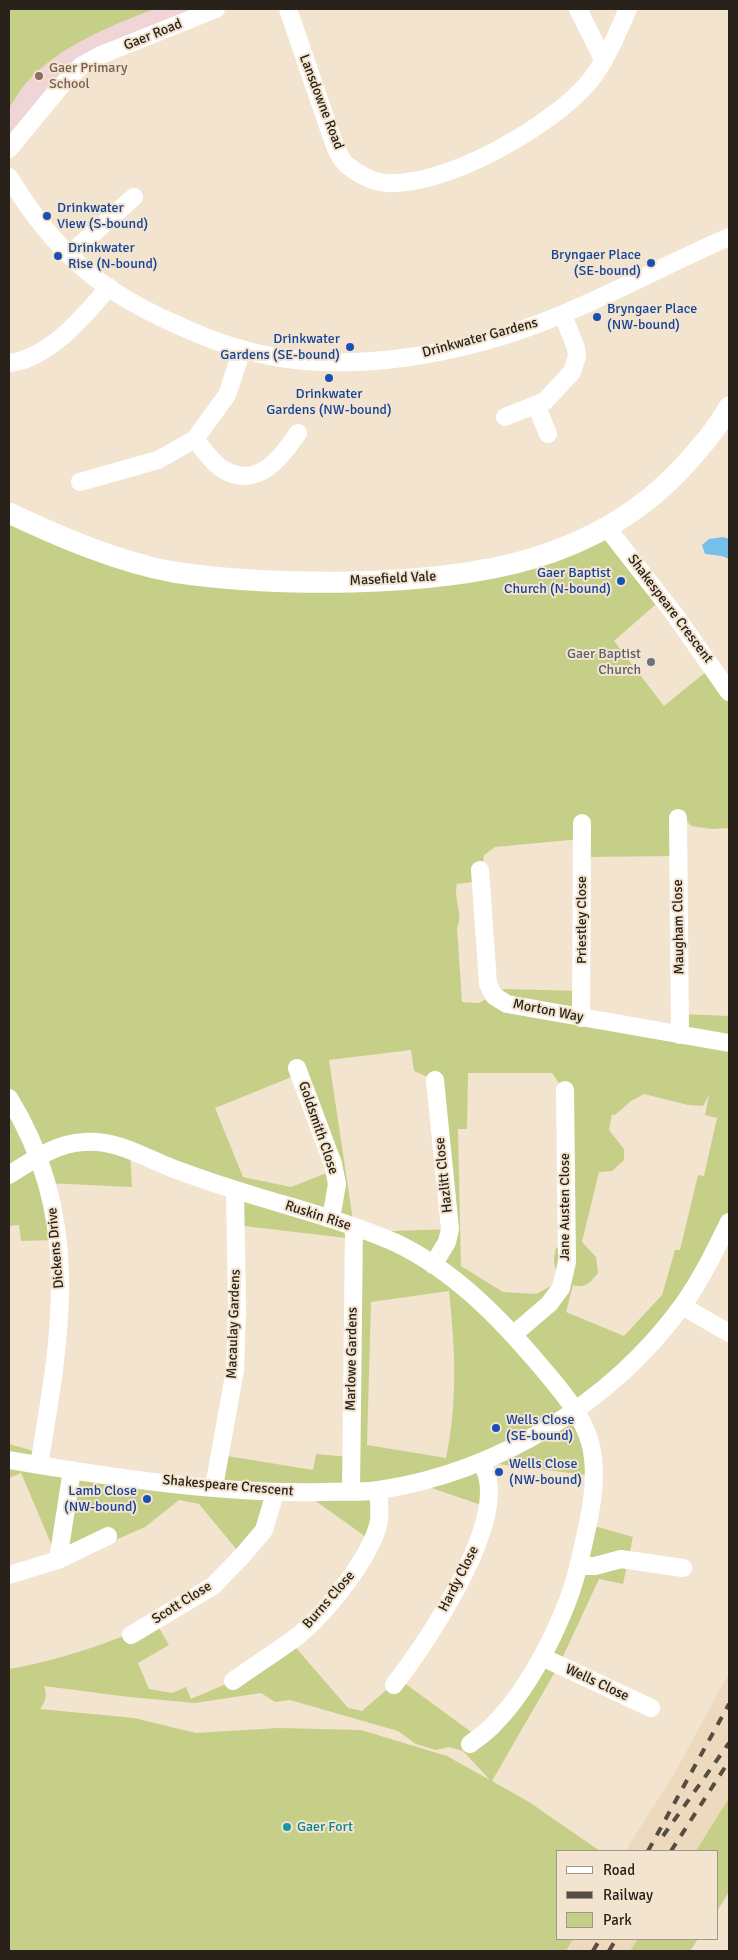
<!DOCTYPE html>
<html>
<head>
<meta charset="utf-8">
<style>
	body { margin:0 }
	#map { position:relative; width:738px; height:1960px; overflow:hidden; background:#f3e4cf; font-family:Signika,sans-serif }
	canvas { display:block }
	.frame { position:absolute; inset:0; border:10px solid #28221a; pointer-events:none }
	.legend { position:absolute; left:556px; top:1850px; width:162px; height:90px; box-sizing:border-box; background:#f3e4cf; border:1px solid #a29687; margin:0; padding:6px 9px; list-style:none; font-size:15px; color:#28221a }
	.legend li { display:flex; align-items:center; gap:10px; height:25px }
	.legend b { width:25px; border:1px solid #a29687 }
</style>
</head>
<body>
<div id="map">
<canvas width="738" height="1960"></canvas>
<div class="frame"></div>
<ul class="legend">
<li><b style="height:6px;background:#fff"></b>Road</li>
<li><b style="height:6px;background:#554d42"></b>Railway</li>
<li><b style="height:14px;background:#c6cf88"></b>Park</li>
</ul>
</div>
<script>
const g = document.querySelector('canvas').getContext('2d');
g.lineJoin = 'round';
function paint(path, color) { g.fillStyle = color; g.fill(path, 'evenodd'); }
function trace(path, color, width, dash) { g.strokeStyle = color; g.lineWidth = width; g.lineCap = dash ? 'butt' : 'round'; g.setLineDash(dash || []); g.stroke(path); }
function write(font, color, halo, rows, align = 'center') {
  g.font = font + ' Signika,sans-serif'; g.lineWidth = 4; g.setLineDash([]); g.textBaseline = 'middle'; g.strokeStyle = halo; g.fillStyle = color; for (const [text, x, y, turn = 0] of rows) {
    g.save(); g.translate(x, y); g.rotate((+turn || 0) * Math.PI / 180); g.textAlign = isNaN(turn) ? turn : align; if (halo) g.strokeText(text, 0, 0); g.fillText(text, 0, 0); g.restore();
  }
}
paint(new Path2D(`
	M729,1673V1869L717,1851H625L673,1776Z
	M573,1939H686L679,1951H566Z`), '#edd9be');
paint(new Path2D(`
	M9,9H216L101,55L9,149Z`), '#f0d5d7');
paint(new Path2D(`
	M9,9H154C108,27 61,45 27,82C20,89 15,100 9,108Z
	M9,513L172,571L436,578L607,528L663,598L614,641L664,706L713,666L729,692V828L712,829L691,826L685,819L678,856L580,857L581,839L495,847L484,855L481,881L457,884C453,899 464,915 457,928L462,1002L479,1003L504,989L581,991V1018L680,1035V1014L729,1016V1222L682,1306L576,1410L594,1476L482,1462L487,1507L414,1482L379,1490L373,1542L303,1492L275,1493L242,1556L199,1504L179,1500L145,1527L111,1542L58,1560L21,1473L9,1478V1444L41,1453L39,1465L214,1487L221,1455L313,1470L316,1454L349,1457L354,1239L236,1225L235,1190L130,1151L132,1187L46,1183L57,1240L21,1241L19,1225L9,1226V1138L11,1136L9,1133ZM411,1050L414,1071L435,1080L450,1229L366,1232L354,1227L329,1060ZM468,1073H552L564,1090L567,1242L556,1248C552,1263 554,1268 562,1280L536,1294L503,1292L461,1266L458,1129H467ZM299,1074L334,1170L291,1187L243,1177L215,1108ZM644,1094L688,1105L703,1106L709,1095L705,1115L717,1118L704,1176L698,1175L680,1250H675L662,1295L624,1336L566,1312L573,1285C585,1289 591,1282 598,1273L596,1257L582,1242L599,1172L612,1171L624,1160V1149L609,1130L612,1114L615,1115L631,1101ZM449,1291C455,1347 458,1402 446,1458L367,1445L371,1302Z
	M587,1524L633,1537L623,1584L599,1579L559,1665L492,1781L529,1802L600,1851H557V1939H573L566,1951H9V1669C52,1662 117,1642 155,1621L169,1645L138,1663L149,1689L172,1693L186,1687L191,1699L233,1681L290,1641L348,1708L362,1711L399,1679L478,1737L542,1657ZM44,1686L129,1697L195,1703L261,1693L275,1702L290,1700L398,1731L416,1744L436,1750L449,1747L463,1751L490,1780L447,1756L361,1730L278,1728L196,1733L134,1718L40,1709C46,1702 47,1694 44,1686Z
	M729,1798V1892L717,1911V1851H696Z
	M638,1939H698L690,1951H630Z`), '#c6cf88');
paint(new Path2D(`
	M723,537L729,539V559L722,556L705,554L702,545L709,539Z`), '#74c0e8');
trace(new Path2D(`
	M288,9L329,129C333,141 338,158 348,166C358,174 373,182 386,183C445,187 551,127 589,82C606,61 617,34 628,9
	M578,9L604,61
	M9,149L60,87L81,66L101,55L216,9
	M9,177C26,205 45,231 68,254C96,283 137,307 173,323C195,333 218,343 241,349C342,379 468,354 563,314C619,291 673,261 729,237
	M69,255L134,197
	M9,363C49,359 85,315 109,287
	M536,405L548,434
	M505,417L545,401L572,372L577,356L576,348L563,315
	M195,439C203,449 213,464 224,470C258,489 281,458 298,433
	M80,482L158,460L195,439L227,395L242,350
	M607,528L675,615L729,692
	M678,818L680,1035
	M480,870L488,984L494,996L507,1004L729,1043
	M581,1018L582,823
	M297,1068L333,1164L337,1184L331,1219
	M9,1098C83,1218 61,1334 39,1465
	M9,1175C31,1161 56,1143 84,1142C117,1139 147,1159 177,1170C196,1177 216,1184 236,1190C289,1207 343,1220 394,1242C454,1270 501,1319 543,1369C564,1394 590,1423 593,1458C597,1492 587,1527 580,1560C568,1613 532,1686 494,1724C487,1732 478,1738 470,1744
	M433,1265L447,1242L450,1229L435,1080
	M682,1306L729,1333
	M514,1334L549,1304L561,1288L567,1262L565,1090
	M9,1460C108,1477 220,1494 320,1492C340,1491 360,1493 379,1490C498,1472 611,1403 682,1306C701,1280 715,1251 729,1222
	M214,1487L235,1370L237,1308L235,1190
	M351,1491L354,1227
	M58,1560L108,1536
	M578,1566H595L621,1559L683,1568
	M9,1575L58,1560L72,1470
	M131,1635L213,1586L242,1556L264,1530L275,1493
	M542,1657L651,1708
	M233,1681C255,1665 278,1651 299,1635C327,1612 372,1556 379,1521C380,1511 379,1500 378,1490
	M394,1685C427,1642 498,1536 488,1480C487,1474 484,1468 482,1462`), '#fff', 18);
trace(new Path2D(`
	M9,513C60,537 118,562 173,572C232,581 292,583 352,582C475,579 595,562 683,467C700,448 717,429 729,407`), '#fff', 21);
trace(new Path2D(`
	M663,1836L729,1743
	M648,1851L729,1704
	M671,1851L729,1761
	M593,1951L600,1939
	M609,1951L616,1939`), '#554d42', 4, [9, 9]);
for (const [x, y, r, color] of [
	[39,76,5,"#8d6e63"],
	[47,216,5,"#1a4fb4"],
	[58,256,5,"#1a4fb4"],
	[651,263,5,"#1a4fb4"],
	[597,317,5,"#1a4fb4"],
	[350,347,5,"#1a4fb4"],
	[329,378,5,"#1a4fb4"],
	[621,581,5,"#1a4fb4"],
	[651,662,5,"#6b7280"],
	[496,1428,5,"#1a4fb4"],
	[499,1472,5,"#1a4fb4"],
	[147,1499,5,"#1a4fb4"],
	[287,1827,5,"#0f9aa8"]
]) { const dot = new Path2D(); dot.arc(x, y, r, 0, 2 * Math.PI); g.fillStyle = color; g.fill(dot); trace(dot, '#f3e4cf', 2); }
write('14px', '#28221a', '#f3e4cf', [
	["Gaer Road",153,35,-22],
	["Lansdowne Road",321,102,69],
	["Drinkwater Gardens",480,338,-15],
	["Masefield Vale",393,579,-3],
	["Shakespeare Crescent",670,609,53],
	["Priestley Close",582,920,-90],
	["Maugham Close",679,927,-91],
	["Morton Way",548,1011,11],
	["Goldsmith Close",318,1128,71],
	["Hazlitt Close",444,1175,-96],
	["Jane Austen Close",565,1207,-90],
	["Ruskin Rise",318,1216,18],
	["Dickens Drive",56,1248,-95],
	["Macaulay Gardens",234,1324,-88],
	["Marlowe Gardens",352,1359,-89],
	["Shakespeare Crescent",228,1486,5],
	["Hardy Close",459,1579,-63],
	["Burns Close",329,1600,-49],
	["Scott Close",182,1603,-32],
	["Wells Close",597,1683,25]
]);
write('14px', '#785e54', '#f3e4cf', [
	["Gaer Primary",49,68],
	["School",49,84]
], 'left');
write('14px', '#164399', '#f3e4cf', [
	["Drinkwater",57,208],
	["View (S-bound)",57,224],
	["Drinkwater",68,248],
	["Rise (N-bound)",68,264],
	["Bryngaer Place",641,255,"right"],
	["(SE-bound)",641,271,"right"],
	["Bryngaer Place",607,309],
	["(NW-bound)",607,325],
	["Drinkwater",340,339,"right"],
	["Gardens (SE-bound)",340,355,"right"],
	["Drinkwater",329,394,"center"],
	["Gardens (NW-bound)",329,410,"center"],
	["Gaer Baptist",611,573,"right"],
	["Church (N-bound)",611,589,"right"],
	["Wells Close",506,1420],
	["(SE-bound)",506,1436],
	["Wells Close",509,1464],
	["(NW-bound)",509,1480],
	["Lamb Close",137,1491,"right"],
	["(NW-bound)",137,1507,"right"]
], 'left');
write('14px', '#5b616d', '#f3e4cf', [
	["Gaer Baptist",641,654],
	["Church",641,670]
], 'right');
write('14px', '#0d838f', '#f3e4cf', [
	["Gaer Fort",297,1827]
], 'left');
</script>
</body>
</html>
